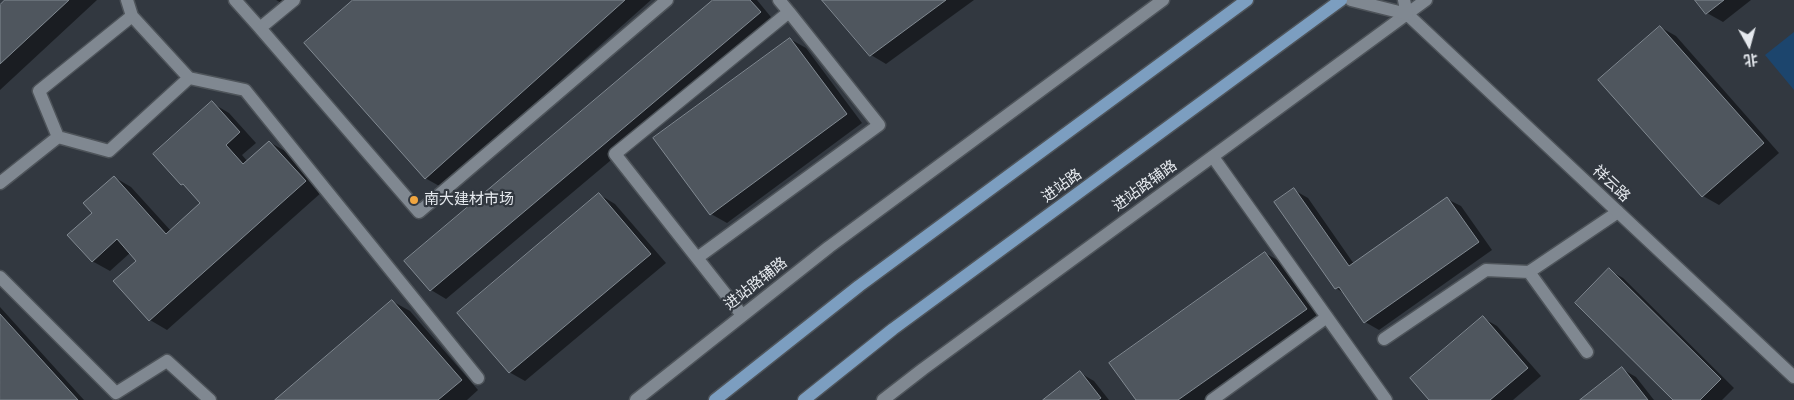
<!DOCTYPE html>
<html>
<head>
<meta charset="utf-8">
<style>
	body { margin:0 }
	#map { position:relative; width:1794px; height:400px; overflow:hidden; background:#323840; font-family:"Libre Baskerville","Noto Sans SC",serif }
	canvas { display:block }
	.north { position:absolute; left:1724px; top:20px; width:50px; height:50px; -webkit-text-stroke:4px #323840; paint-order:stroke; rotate:173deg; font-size:14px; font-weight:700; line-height:20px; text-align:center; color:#e5e9ee }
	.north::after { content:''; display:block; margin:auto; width:18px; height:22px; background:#e5e9ee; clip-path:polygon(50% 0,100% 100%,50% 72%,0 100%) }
</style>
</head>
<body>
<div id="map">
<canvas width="1794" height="400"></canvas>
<div class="north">北</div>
</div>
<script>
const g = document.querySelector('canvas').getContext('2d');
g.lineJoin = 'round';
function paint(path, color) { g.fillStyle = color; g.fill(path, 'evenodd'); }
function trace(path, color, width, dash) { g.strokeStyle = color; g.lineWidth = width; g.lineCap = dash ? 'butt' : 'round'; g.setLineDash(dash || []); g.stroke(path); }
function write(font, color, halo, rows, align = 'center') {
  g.font = font + ' "Libre Baskerville","Noto Sans SC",serif'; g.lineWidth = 4.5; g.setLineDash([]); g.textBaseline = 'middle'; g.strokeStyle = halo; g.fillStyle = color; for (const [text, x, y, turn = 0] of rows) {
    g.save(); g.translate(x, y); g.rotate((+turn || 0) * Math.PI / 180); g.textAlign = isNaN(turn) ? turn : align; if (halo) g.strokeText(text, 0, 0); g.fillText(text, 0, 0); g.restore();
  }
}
paint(new Path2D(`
	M1794,32V90L1765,55Z`), '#1c456d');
paint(new Path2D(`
	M7,0H97L0,90V7Z
	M276,0H291L285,5Z
	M355,0H651L441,187L425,178Z
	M715,0H757L775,22L446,299L431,290Z
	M824,0H974L886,64L871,55Z
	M1697,0H1751L1723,22L1707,13Z
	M1660,27L1676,36L1779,153L1719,205L1703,196L1600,80Z
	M790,39L806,48L862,123L727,223L711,214Z
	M212,103L229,113L256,143L242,155L248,162L269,142L287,152L322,192L167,330L150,320L137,261L130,253L110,271L92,261L94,213L114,177L131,187L171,231L202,203L189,189L182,184Z
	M1294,190L1308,198L1354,264L1447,199L1461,206L1492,250L1379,330L1365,322L1345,294L1336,288Z
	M600,195L615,204L666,263L525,381L509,372Z
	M1265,253L1281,262L1322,318L1206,400H1137Z
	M1609,270L1623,278L1734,388L1722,400H1675Z
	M392,301L410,311L478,390L467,400H277Z
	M0,307L84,400H0Z
	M1483,318L1497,326L1541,376L1513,400H1431Z
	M1622,369L1636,377L1654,400H1582Z
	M1080,373L1094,381L1109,400H1045Z`), '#0007');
const building = new Path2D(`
	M5,0H69L0,64V5Z
	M353,0H625L425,179L304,43Z
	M713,0H750L761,12L430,291L404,261Z
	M822,0H946L870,56Z
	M1695,0H1724L1706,14Z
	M1660,26L1764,143L1702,197L1598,80Z
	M790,38L847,114L710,215L653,138Z
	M212,101L240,132L226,145L243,164L269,141L306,181L149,321L113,281L136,261L117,239L92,262L67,235L92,213L83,203L114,176L166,234L200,203L183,184L181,185L153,154Z
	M1294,188L1349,266L1447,197L1479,242L1364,323L1339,287L1335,289L1274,202Z
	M599,193L651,254L509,373L457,313Z
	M1265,252L1307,309L1178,400H1136L1109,363Z
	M1609,268L1721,379L1700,400H1673L1575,303Z
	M392,300L462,380L438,400H275Z
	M0,314L78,400H0Z
	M1483,316L1528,368L1490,400H1429L1410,378Z
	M1622,367L1648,400H1580Z
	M1080,371L1101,398L1098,400H1043Z`);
paint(building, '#4f565e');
trace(building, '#828a92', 1);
const service = new Path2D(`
	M235,0L260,28L294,0
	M779,0L789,12
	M260,28L419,212L667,0
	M1213,157L1386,400
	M697,258L879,125L789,12L615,154L742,315
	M1529,272L1587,352
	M1384,339L1486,270L1529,272L1618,212
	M1212,400L1327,317`);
const minor = new Path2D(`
	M127,0L132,16L189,78L245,90L478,378
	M58,137L39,91L132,16
	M0,183L58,137L109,151L189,78
	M0,277L116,393L167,361L210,400`);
const tertiary = new Path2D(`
	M1407,14L1794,377
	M636,400L829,247L1163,0
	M883,400L923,369L1426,0`);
const secondary = new Path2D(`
	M1351,0L1407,14L1404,0`);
const primary = new Path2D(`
	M715,400L859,286L1247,0
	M804,400L893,329L1341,0`);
trace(service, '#4e545a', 15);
trace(minor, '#4e545a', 15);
trace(tertiary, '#4e545a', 15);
trace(secondary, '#4e545a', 15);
trace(primary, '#4e545a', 15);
trace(service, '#808891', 12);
trace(minor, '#808891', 12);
trace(tertiary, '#808891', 12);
trace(secondary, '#808891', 12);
trace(primary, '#7c9ec0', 12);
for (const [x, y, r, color] of [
	[414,200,5,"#f1a640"]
]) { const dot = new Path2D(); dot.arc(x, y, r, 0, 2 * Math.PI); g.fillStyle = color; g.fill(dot); trace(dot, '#323840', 2); }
write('15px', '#e5e9ee', '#323840', [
	["祥云路",1611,184,43],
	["进站路",1062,186,-36],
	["进站路辅路",1145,186,-36],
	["进站路辅路",756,284,-38]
]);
write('15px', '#e5e9ee', '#323840', [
	["南大建材市场",424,200]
], 'left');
</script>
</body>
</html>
